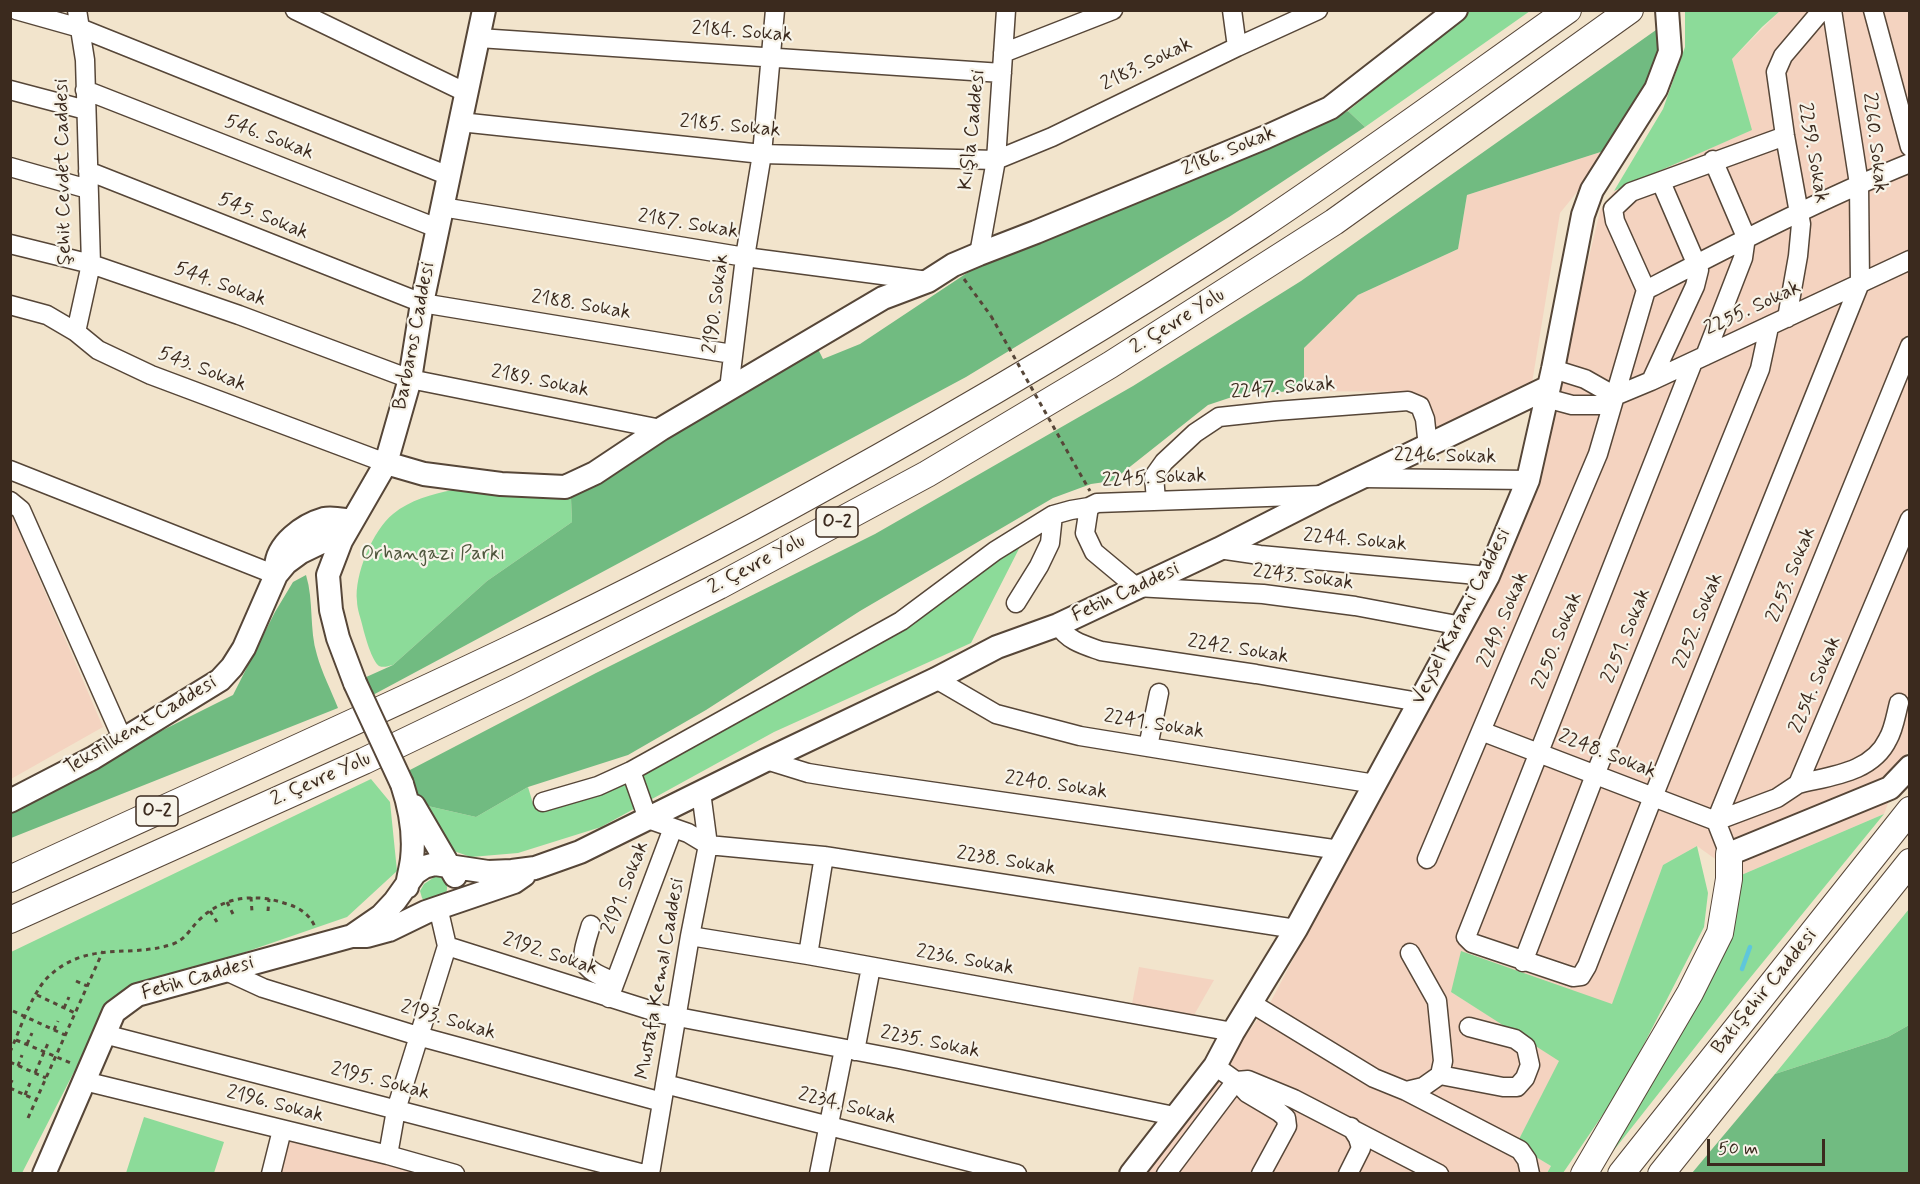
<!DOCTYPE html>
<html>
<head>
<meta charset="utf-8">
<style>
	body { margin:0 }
	#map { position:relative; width:1920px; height:1184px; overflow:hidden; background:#f2e4cc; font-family:Mynerve,sans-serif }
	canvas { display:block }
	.frame { position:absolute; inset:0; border:12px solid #3b2a1e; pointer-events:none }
	.scale { position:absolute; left:1707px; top:1139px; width:118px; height:27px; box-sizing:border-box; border:3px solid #3b2a1e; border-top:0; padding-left:8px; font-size:18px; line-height:21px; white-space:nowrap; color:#3b2a1e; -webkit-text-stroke:4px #f7f3e8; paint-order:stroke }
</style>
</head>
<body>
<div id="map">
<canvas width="1920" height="1184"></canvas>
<div class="frame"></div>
<div class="scale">50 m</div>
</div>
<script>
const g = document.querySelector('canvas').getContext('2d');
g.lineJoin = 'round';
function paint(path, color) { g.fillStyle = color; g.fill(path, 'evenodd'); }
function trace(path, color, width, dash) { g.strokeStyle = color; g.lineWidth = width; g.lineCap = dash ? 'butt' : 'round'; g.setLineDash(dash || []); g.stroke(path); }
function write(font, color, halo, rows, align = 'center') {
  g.font = font + ' Mynerve,sans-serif'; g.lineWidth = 4.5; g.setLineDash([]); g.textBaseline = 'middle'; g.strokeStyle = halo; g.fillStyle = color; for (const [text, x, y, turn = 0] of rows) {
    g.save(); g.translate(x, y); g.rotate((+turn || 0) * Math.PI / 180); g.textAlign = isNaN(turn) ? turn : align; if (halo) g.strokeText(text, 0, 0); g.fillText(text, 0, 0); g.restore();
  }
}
paint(new Path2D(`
	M1780,11H1909L1910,745L1884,814L1739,876L1697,846L1663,865L1613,1004L1451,992L1560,1061L1516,1145L1551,1166L1547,1173L1142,1174L1270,1003L1425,709L1542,454L1600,211L1614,191L1751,130L1732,59Z
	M1613,148L1560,213L1532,383L1431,430L1428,408L1414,392L1304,391V348L1358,295L1458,249L1467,195Z
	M11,513L103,727L11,779H10Z
	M1139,967L1214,980L1194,1015L1132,1004Z
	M285,1140L421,1173L277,1174Z`), '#f4d3c0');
paint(new Path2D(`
	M1470,11H1530L1365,127L1348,111Z
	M1685,11H1780L1762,27L1732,59L1752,130L1614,191L1663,109L1685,47Z
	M453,490L571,498L572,522L487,581L393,665C388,666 384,668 379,666C372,661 365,636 363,628C361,619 357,609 357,601C354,575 373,530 393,514C410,500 432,494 453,490Z
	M1027,533L971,643L774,732L601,827L518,853L471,857L445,848L419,804L476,817L528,787L534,807L613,786Z
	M371,779L390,802L397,871L347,917L112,998L22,1173L11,1174V952Z
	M1884,814L1741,989L1599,1169L1739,876Z
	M1697,846L1708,893L1704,927L1623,1085L1563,1173H1547L1551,1166L1516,1145L1559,1061L1451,992L1461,951L1612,1004L1663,865Z
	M436,876C446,878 449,885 446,894L427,904L422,898L420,891L424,884Z
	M1909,909V1025L1888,1037L1775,1074Z
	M144,1117L224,1142L214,1173H126Z`), '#8cdb99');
paint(new Path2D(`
	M1656,30L1658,45L1656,70L1613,148L1467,195L1458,249L1358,295L1304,348V391L1244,393L1208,405L1112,481L1091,484L1053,498L860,611L706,710L628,755L528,787L476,817L419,804L408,771L596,673L875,534L1133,386L1301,281Z
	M1348,111L1365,127L1229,217L966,377L371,696L364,678L393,665L487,581L572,522L571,498L643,451L818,349L823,359L860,344L979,265L1212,167L1267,150Z
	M306,575C314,601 309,629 317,655C322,673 331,690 338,708L11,838V806L233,695L275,612L293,582Z
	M1909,1025V1173H1692L1775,1074L1888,1037Z`), '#71bb81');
trace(new Path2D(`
	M1742,969L1750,947`), '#5fc6db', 4.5);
const minor = new Path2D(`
	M16,10L80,28L449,176
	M295,10L467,93
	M1232,10L1237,47
	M1873,10L1910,147
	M479,38L1002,73
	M1003,53L1113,10
	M10,90L86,110
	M85,90L437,228
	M460,122L762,154L996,160L1052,137L1237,47L1318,10
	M10,167L88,189
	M88,171L422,303L732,354
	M442,207L745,257L928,281
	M10,244L91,264L239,315L410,379L661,429
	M979,254L996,160L1006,10
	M1646,290C1733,245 1819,200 1910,163
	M10,305L47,315L76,332L98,350L151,375L386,463
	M1787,318L1798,256L1801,224L1785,136L1776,72L1783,56L1822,10
	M76,332L91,264L85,60L77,10
	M1705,356L1743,258L1746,237L1713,160
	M1693,362L1466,937L1472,943L1573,977L1581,976L1587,966L1653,797L1860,283L1859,184L1832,10
	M1553,369L1585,379L1615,396
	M1651,381L1695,286L1699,270L1661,182
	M729,389L745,257L762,154L775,10
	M1546,398L1572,405H1601L1615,396L1651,381L1910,260
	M10,470L276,575
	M1363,478L1528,480
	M1323,495L1097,503L1089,507L1085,533L1094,552L1136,587L1263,594L1355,606L1462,626
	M1156,500L1154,476L1164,462L1195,433L1219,417L1275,411L1408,401L1420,406L1425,419L1428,447
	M10,501L21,510L123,740
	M1219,549L1260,555L1488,576
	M1016,603L1039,566L1050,543L1053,515
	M1058,625C1068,641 1084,645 1101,651L1256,674L1419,702
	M936,679L996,714L1080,736L1375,784
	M1481,731L1716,821
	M1148,747L1159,693
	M766,760L808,773L845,779L1340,850
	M631,771L648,819L688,833L708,845L824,856L1296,929
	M1798,784C1830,776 1872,773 1888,739C1894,729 1896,714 1899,703
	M543,802L598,786L631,771L901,621L995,551L1053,515L1071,510L1089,507
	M1716,821L1910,346
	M1716,821L1777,798L1798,784L1910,519
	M1716,821L1729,854
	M1427,859L1598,454L1646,290L1615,221L1613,209L1631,192L1785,136
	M438,907L447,946L662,1014L899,1059L1174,1116
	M591,925C580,961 576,967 615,982
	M690,936L808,955L1233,1032
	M808,955L824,856
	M1523,962L1595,775L1760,369L1769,327
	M226,971L263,988L418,1036L662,1102
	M609,998L673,828
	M1251,1003L1374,1078L1406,1091L1423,1087L1440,1075L1443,1061L1437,1001L1410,953
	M104,1034L644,1174
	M855,1051L871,967
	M1215,1066L1236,1081L1247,1093L1279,1112L1286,1118L1287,1126L1261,1174
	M1440,1075L1503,1087H1517L1525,1078L1530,1065L1526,1047L1515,1039L1469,1027
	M84,1081L388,1155L455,1174
	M665,1084L1017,1174
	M1406,1091L1520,1150L1527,1160L1530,1174
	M388,1155L396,1110L447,946
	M271,1174L282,1130
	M650,1174L690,936L708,845L701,792
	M819,1174L844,1049
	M1166,1174L1236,1081L1248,1080L1294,1099L1439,1174
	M1348,1174L1361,1148L1358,1138L1351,1127`);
const major = new Path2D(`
	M386,463L424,474L501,484L565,487L595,473L661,429L883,298L928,281L953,265L979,254L1036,232L1266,137L1330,108L1456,10
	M276,567C277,544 303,525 324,519C333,517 343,520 352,521
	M355,683L338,638L331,610L328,575L341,541L386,463L410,379L422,303L484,10
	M402,784C410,808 415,833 412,859C411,868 408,877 407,887
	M10,801L93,758L220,680L232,667L244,648L276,575L286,563L301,552L330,538L348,524
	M414,806L455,876
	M1729,854L1890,788L1910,767
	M352,936L381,916L395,901L415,873L424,867L435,864L488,872L512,871L535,868L580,852L766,760L936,679L997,647L1058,625L1219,549L1325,495L1549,387
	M44,1174L114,1012L137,995L352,936H367L389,930L426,912L514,882L524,875
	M1131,1174L1215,1066L1233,1032L1296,929L1488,576L1528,480L1553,369L1583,215L1592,190L1656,89L1670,52L1667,10`);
const highway = new Path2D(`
	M10,879C282,753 558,636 820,490C969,408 1116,321 1259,227C1364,157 1465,83 1568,10
	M10,920L364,761L518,687L719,586L927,474L1110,365L1334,222L1630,10
	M1584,1174L1690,993L1720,933L1729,879V854
	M1621,1174L1910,810
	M1661,1174L1910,862`);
trace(minor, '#564638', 21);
trace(major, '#564638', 26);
trace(highway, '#564638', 28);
trace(new Path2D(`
	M964,279L991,316
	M1075,465L1090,491
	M251,897L252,912
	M227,902L233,914
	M210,911L217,922
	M268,911L269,899
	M76,981L87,986
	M37,995L75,1013
	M64,1008L69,997
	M13,1011L65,1035
	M54,1030L58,1021
	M16,1040L73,1064
	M27,1044L32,1033
	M10,1052C20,1030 31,995 47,978C87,939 129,959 173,944C186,939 190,929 199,920C222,897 254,893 284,903C298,907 309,913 315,927
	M10,1062L46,1078
	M18,1066L22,1055
	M35,1073L49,1041
	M10,1084L14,1077
	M10,1088L36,1100
	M25,1095L30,1083
	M28,1118L103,951`), '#564638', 3, [4.5, 4.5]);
trace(minor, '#fff', 18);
trace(major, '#fff', 22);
trace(highway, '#fff', 26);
const majorBridge = new Path2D(`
	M355,683L402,784`);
trace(majorBridge, '#564638', 26, []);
trace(new Path2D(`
	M991,316L1075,465`), '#564638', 3, [4.5, 4.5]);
trace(majorBridge, '#fff', 22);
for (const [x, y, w] of [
	[837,522,42],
	[157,811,42]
]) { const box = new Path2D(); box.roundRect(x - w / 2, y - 15, w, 30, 4.5); g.fillStyle = '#f7f3e8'; g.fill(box); trace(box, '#3b2a1e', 1.5); }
write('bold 18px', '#3b2a1e', null, [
	["O-2",837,522],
	["O-2",157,811]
]);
write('20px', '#3b2a1e', '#f7f3e8', [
	["2184. Sokak",742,33,4],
	["2183. Sokak",1147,65,-26],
	["2185. Sokak",730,127,5],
	["Kışla Caddesi",973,130,-84],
	["546. Sokak",269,138,21],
	["2260. Sokak",1874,143,83],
	["2186. Sokak",1229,152,-23],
	["2259. Sokak",1812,153,80],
	["Şehit Cevdet Caddesi",64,172,-91],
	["545. Sokak",263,217,22],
	["2187. Sokak",688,225,9],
	["544. Sokak",220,285,20],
	["2190. Sokak",717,304,-83],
	["2188. Sokak",581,306,9],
	["2255. Sokak",1753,309,-25],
	["2. Çevre Yolu",1178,322,-32],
	["Barbaros Caddesi",415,336,-79],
	["543. Sokak",202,370,21],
	["2189. Sokak",540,382,11],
	["2247. Sokak",1283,389,-5],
	["2246. Sokak",1445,457,1],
	["2245. Sokak",1154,479,-3],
	["2244. Sokak",1355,541,5],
	["2. Çevre Yolu",757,565,-28],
	["2253. Sokak",1792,575,-68],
	["2243. Sokak",1303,578,7],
	["Fetih Caddesi",1126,593,-25],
	["Veysel Karani Caddesi",1462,617,-63],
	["2249. Sokak",1504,620,-67],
	["2252. Sokak",1699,621,-68],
	["2251. Sokak",1627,636,-68],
	["2250. Sokak",1558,641,-68],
	["2242. Sokak",1238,650,9],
	["2254. Sokak",1816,685,-67],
	["2241. Sokak",1154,725,9],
	["Tekstilkent Caddesi",141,726,-31],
	["2248. Sokak",1607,755,21],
	["2. Çevre Yolu",321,780,-24],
	["2240. Sokak",1056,786,8],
	["2238. Sokak",1006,862,9],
	["2191. Sokak",626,888,-69],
	["2192. Sokak",550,955,18],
	["2236. Sokak",965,961,10],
	["Fetih Caddesi",198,979,-16],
	["Mustafa Kemal Caddesi",661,979,-80],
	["Batışehir Caddesi",1765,992,-51],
	["2193. Sokak",448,1021,16],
	["2235. Sokak",930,1043,11],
	["2195. Sokak",380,1082,14],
	["2196. Sokak",275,1105,14],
	["2234. Sokak",847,1107,14]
]);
write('20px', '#4f563d', '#f7f3e8', [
	["Orhangazi Parkı",433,555]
]);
</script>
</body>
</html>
